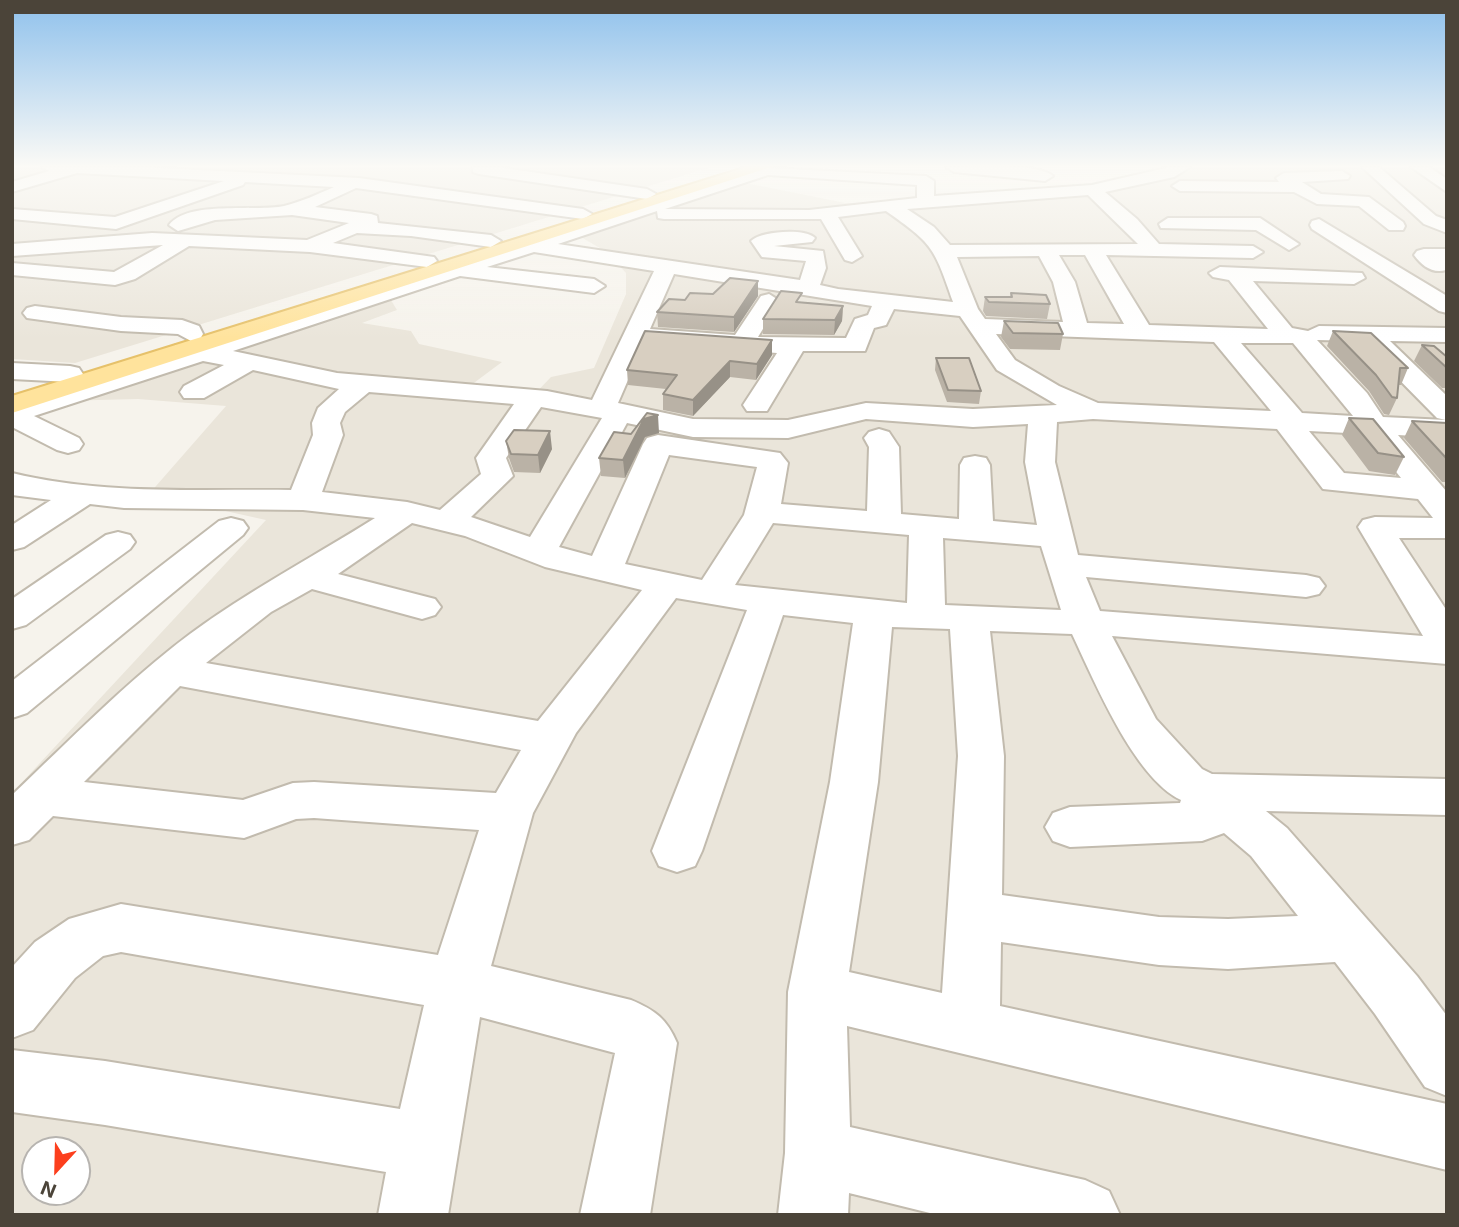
<!DOCTYPE html>
<html>
<head>
<meta charset="utf-8">
<style>
	body { margin:0 }
	#map { position:relative; width:1459px; height:1227px; overflow:hidden; background:#f6f3ec; font-family:Inter,sans-serif }
	canvas { display:block }
	.frame { position:absolute; inset:0; border:14px solid #4b4439; pointer-events:none }
	.north { position:absolute; left:21px; top:1136px; width:70px; height:70px; box-sizing:border-box; background:#fff; border:2px solid #b7b4b0; border-radius:50%; rotate:202deg; font-size:19px; font-weight:700; line-height:28px; text-align:center; color:#4b4439 }
	.north::after { content:''; display:block; margin:auto; width:24px; height:32px; background:#fc3f1d; clip-path:polygon(50% 0,100% 100%,50% 72%,0 100%) }
</style>
</head>
<body>
<div id="map">
<canvas width="1459" height="1227"></canvas>
<div class="frame"></div>
<div class="north">N</div>
</div>
<script>
const g = document.querySelector('canvas').getContext('2d');
g.lineJoin = 'round';
function paint(path, color) { g.fillStyle = color; g.fill(path, 'evenodd'); }
function trace(path, color, width, dash) { g.strokeStyle = color; g.lineWidth = width; g.lineCap = dash ? 'butt' : 'round'; g.setLineDash(dash || []); g.stroke(path); }
paint(new Path2D(`
	M12,167H711L75,363L12,359Z
	M1161,167H1447V1215H12V793L266,520L149,494L226,406L138,399L58,401L388,295L397,310L362,323L411,331L419,344L502,362L455,397L526,403L551,377L594,368L626,294V273L605,251L567,229L721,178L846,203L943,201L1113,184L1160,173ZM35,1150H77V1192H35Z`), '#eae5da');
const minor = new Path2D(`
	M42,167H140L359,178L583,209L592,214L583,219L356,188L315,207L371,214L377,216L378,223L491,235L501,241L491,247L411,236L357,233L333,243L434,257L437,261L427,267L310,252L189,246L135,279L115,285L12,275V263L114,272L163,245L12,256V244L152,233L307,240L349,223L292,215L215,220L178,231L169,225C188,200 255,212 284,206C301,202 318,194 334,187L245,182L243,185L116,229L12,219V209L115,217L224,181L77,173L12,192V182L49,171Z
	M473,167H497L647,189L656,194L647,199L479,174L473,172Z
	M750,167L926,176L934,181V196L1092,185L1170,167H1190L1174,177L1105,192L1137,219L1159,244L1253,246L1263,252L1253,258L1106,255L1149,325L1268,329L1229,280L1213,277L1209,273L1220,267L1362,273L1365,278L1354,284L1253,281L1292,328L1308,331L1319,326L1447,328V342L1390,341L1447,396V438L1398,435L1447,492V538H1399L1447,611V664L1112,636L1156,719L1202,769L1212,774L1447,779V815L1266,811L1287,828L1417,976L1447,1016V1096L1425,1087L1375,1014L1335,962L1228,969L1159,965L1001,942L1000,1006L1447,1104V1170L847,1026L850,1127L1085,1180L1109,1191L1120,1215H938L849,1193L848,1215H778L785,1153L788,992L830,782L853,623L783,615L702,851L695,866L677,872L659,866L652,851L747,610L676,598L576,733L533,813L491,966L631,1000C655,1010 667,1019 677,1043L650,1215H580L615,1053L480,1017L448,1215H378L386,1172L105,1125L12,1112V1050L105,1061L400,1109L424,1005L121,952L103,956L75,978L33,1030L12,1038V967L35,942L69,919L121,904L438,955L479,830L314,818L296,819L244,838L53,816L29,840L12,845V795C70,740 126,682 190,634C248,591 313,557 375,518L303,510L124,508L90,504L24,547L12,550V525L51,500L12,495V473C102,495 198,489 291,490L313,435L312,423L318,408L339,389L253,370L204,398H184L180,392L184,386L224,365L203,361L34,416L79,438L83,444L79,450L68,453L57,450L12,427V405L175,353L172,350L176,345H200L749,170ZM768,175L917,185V198L809,210L665,209ZM1088,195L1138,244L950,245L934,227L907,209ZM657,211L658,218L664,219H821L845,260L852,262L862,256L838,217L886,211C933,244 934,247 953,302L838,289L820,285L826,268L823,251L774,246L812,242L815,238C805,228 761,231 751,241L762,257L806,261L800,280L558,244ZM534,252L654,271L592,400L547,391L337,373L233,351L460,276L594,293L605,286L594,279L487,267ZM1059,255H1085L1124,324L1087,323L1075,282ZM1039,256L1053,282L1063,322L985,319L978,309L957,257ZM674,274L872,306L868,315L855,319L846,338L758,337L780,301L769,294L761,296L735,335L650,329ZM894,309L960,316L997,370L1057,405L973,409L866,403L788,420L693,419L618,403L644,343L777,353L743,405L747,411H767L803,351H865L874,328L886,325ZM996,334L1214,342L1271,411L1098,403L1059,386L1015,360ZM1317,340L1361,341L1437,418L1446,420L1383,417L1367,393ZM1241,343H1293L1353,416L1302,413ZM369,392L514,404L476,458L481,474L440,510L407,502L322,492L343,435L340,423L345,412ZM541,407L602,418L530,537L471,517L513,476L506,458ZM866,419L973,427L1028,424L1025,462L1037,525L993,521L990,465L986,458L975,456L964,458L960,465L959,519L901,514L899,447L889,432L879,429L869,432L864,438L869,447L867,511L781,504L788,463L780,453L658,435L647,438L643,444L592,556L559,547L627,423L693,437L788,438ZM1093,419L1277,429L1323,489L1418,499L1433,518L1375,517L1363,520L1358,527L1423,636L1100,611L1086,577L1306,597L1319,594L1325,586L1319,578L1306,575L1078,555L1055,462L1057,422ZM1309,431L1366,434L1401,478L1344,473ZM669,455L757,467L744,515L702,580L625,564ZM412,523L465,536L545,567L642,590L538,721L206,663L271,612L312,589L422,619L435,615L441,607L435,599L338,574ZM773,523L909,535L907,603L735,585ZM943,538L1041,546L1061,610L945,605ZM892,627L950,629L958,756L942,993L849,972L878,782ZM990,631L1072,634C1094,680 1134,778 1181,800L1180,803L1070,807L1053,813L1045,827L1053,841L1070,847L1202,841L1224,833L1251,856L1298,916L1228,919L1159,917L1002,895L1004,756ZM180,686L521,750L496,793L314,782L293,783L243,800L84,782Z
	M946,167C968,167 1039,162 1053,176L1045,181L954,172Z
	M1362,167H1379L1436,216L1447,220V233L1424,224Z
	M1411,167H1429L1447,179V192Z
	M1342,171L1350,176L1348,179L1302,182L1321,194L1369,197L1403,222L1405,226L1403,230H1389L1359,206L1317,204L1294,192L1180,191L1172,186L1180,181L1279,182L1276,178L1284,173Z
	M1168,218H1260L1299,244L1289,250L1256,230L1161,228L1159,224Z
	M1319,219L1447,296V313L1439,311L1312,229L1310,225L1312,221Z
	M1424,249H1447L1446,270C1433,274 1422,266 1414,255L1417,251Z
	M35,306L121,317L182,320L199,326L203,334L200,339L191,341L178,334L121,331L27,318L23,313L27,308Z
	M12,363L70,366L79,368L83,374L79,380L70,382L12,379Z
	M231,518L243,521L248,528L243,535L27,713L12,718V681L219,521Z
	M118,532L130,535L135,542L130,549L26,625L12,629V599L106,535Z`);
const major = new Path2D(`
	M747,167H771L12,413V396Z`);
trace(minor, '#c2bbae', 4);
trace(major, '#e6c16a', 4);
paint(minor, '#fff');
paint(major, '#ffe39c');
paint(new Path2D(`
	M758,281V296L734,332L658,327L657,312L685,300L713,294Z
	M1011,293L1050,304L1047,319L986,316L983,311L985,297H1010Z
	M801,302L843,306L842,321L834,335L763,334V319Z
	M1004,321L1063,334L1060,350L1010,349L1001,337Z
	M1333,331L1408,368L1401,385H1398L1397,398L1389,415L1384,414L1369,391L1327,346Z
	M772,340V355L756,380L730,377L693,416L663,410V394L666,389L628,385L627,370Z
	M1422,345L1447,357V388H1442L1414,361Z
	M936,358L981,391L979,404L947,402L935,370Z
	M1349,418L1404,457L1395,475L1369,471L1342,435Z
	M1412,421L1447,423V482H1442L1404,438Z
	M659,433L645,437L625,478L601,476L599,458L631,434Z
	M506,441L552,449L540,473L514,472L509,458Z`), '#bab2a6');
paint(new Path2D(`
	M758,281V296L734,332V317Z
	M843,306L842,321L834,335L835,320Z
	M772,340V355L756,380L757,364Z
	M730,361V377L693,416V400Z
	M658,415L659,433L645,437L625,478L623,460L644,419Z
	M550,431L552,449L540,473L538,455Z`), '#979187');
const building = new Path2D(`
	M730,278L758,281L734,317L657,312L669,299L685,300L690,293L713,294Z
	M781,291L802,293L796,302L843,306L835,320L763,319Z
	M1011,293L1046,295L1050,304L989,302L985,297H1012Z
	M1004,321L1058,323L1063,334L1013,333Z
	M645,331L772,340L757,364L730,361L693,400L663,394L677,375L627,370Z
	M1333,331L1371,333L1408,368H1400L1397,398L1392,397L1376,375Z
	M1422,345L1434,346L1447,357V368Z
	M936,358H969L981,391L948,390Z
	M647,413L658,415L644,419L623,460L599,458L614,432L631,434Z
	M1349,418L1373,419L1404,457L1378,453Z
	M1412,421L1447,423V459Z
	M514,430L550,431L538,455L511,454L506,441Z`);
paint(building, '#d8cfc1');
trace(building, '#979187', 2);
const sky = g.createLinearGradient(0, 0, 0, 339);
sky.addColorStop(0, '#8fc1ec');
sky.addColorStop(0.49, '#fbfaf6');
sky.addColorStop(1, '#fbfaf600');
g.fillStyle = sky;
g.fillRect(0, 0, 1459, 339);
</script>
</body>
</html>
